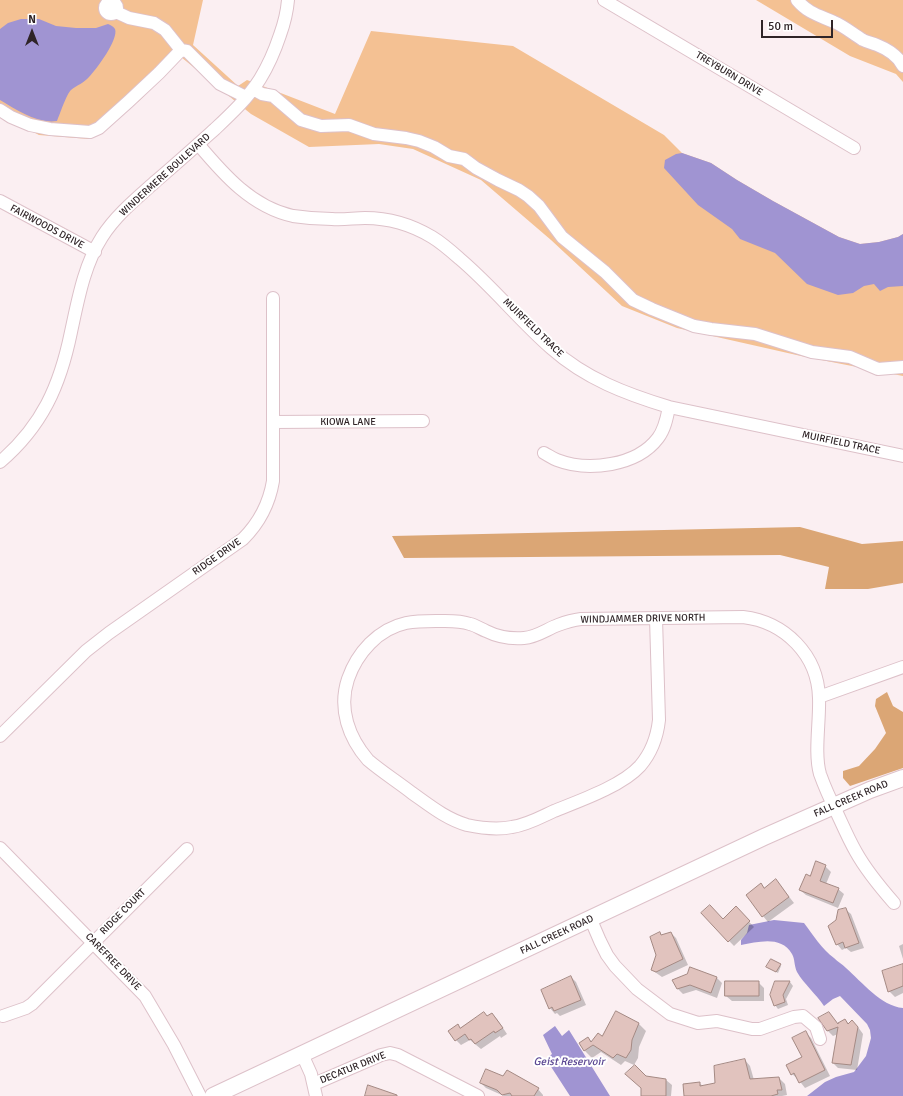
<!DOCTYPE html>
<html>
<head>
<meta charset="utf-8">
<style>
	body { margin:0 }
	#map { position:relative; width:903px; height:1096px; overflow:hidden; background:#fbeff2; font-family:Signika,sans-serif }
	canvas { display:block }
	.north { position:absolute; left:12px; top:12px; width:40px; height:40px; -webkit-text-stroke:3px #fff; paint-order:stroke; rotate:0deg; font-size:11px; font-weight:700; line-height:16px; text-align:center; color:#2f2427 }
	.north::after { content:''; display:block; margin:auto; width:14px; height:18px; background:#2f2427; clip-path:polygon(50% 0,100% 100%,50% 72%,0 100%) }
	.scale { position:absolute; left:761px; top:20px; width:72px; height:18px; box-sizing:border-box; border:2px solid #2f2427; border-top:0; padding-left:5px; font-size:12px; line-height:14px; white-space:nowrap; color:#2f2427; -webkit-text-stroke:3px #fff; paint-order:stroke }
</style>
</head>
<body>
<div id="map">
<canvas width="903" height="1096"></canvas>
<div class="north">N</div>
<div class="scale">50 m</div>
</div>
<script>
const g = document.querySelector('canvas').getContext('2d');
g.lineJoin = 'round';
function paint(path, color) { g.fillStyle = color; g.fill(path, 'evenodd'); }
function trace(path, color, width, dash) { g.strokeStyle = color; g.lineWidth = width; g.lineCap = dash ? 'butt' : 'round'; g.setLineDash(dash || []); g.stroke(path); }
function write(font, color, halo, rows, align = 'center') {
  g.font = font + ' Signika,sans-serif'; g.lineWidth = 4; g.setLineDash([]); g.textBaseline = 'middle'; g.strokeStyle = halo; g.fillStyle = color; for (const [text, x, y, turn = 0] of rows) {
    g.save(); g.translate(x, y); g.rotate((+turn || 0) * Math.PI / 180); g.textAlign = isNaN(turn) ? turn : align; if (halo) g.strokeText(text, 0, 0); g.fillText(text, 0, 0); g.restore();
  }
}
paint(new Path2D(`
	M0,0H203L193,45L238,86L247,80L335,114L371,31L513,46L664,135L682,153L711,163L737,180L773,201L839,237L860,244L879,242L898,237L903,234V376L801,356L677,328L622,306L551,240L481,180L413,149L379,144L309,147L251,114L181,57L139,101L89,139L39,135L0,115Z
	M756,0H903V82L896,74L850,56Z`), '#f4c193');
paint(new Path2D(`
	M800,527L862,544L903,541V583L868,589H825L829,567L780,555L404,558L392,536Z
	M887,692L893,706L903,712V768L850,786L843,778V771L859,766L875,749L886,733L875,706L876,699Z`), '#dba675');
paint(new Path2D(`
	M21,19H39L56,26L76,28H96L108,24C110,25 113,26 115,29C119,39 96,70 89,77C84,83 77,85 71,90C66,95 60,114 57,121C37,124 17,110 0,100V29L8,23Z
	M682,153L711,163L737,180L773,201L839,237L860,244L879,242L898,237L903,234V286L888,287L880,291L874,284L864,286L853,293L838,295L807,284L775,253L740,239L732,229L698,205L664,168L665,160L676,154Z
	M774,920L804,923C813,935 822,949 834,958C838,962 842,964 846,968C862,982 881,1006 903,1008V1096H807L825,1082L836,1077L854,1072L866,1056L871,1038L870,1030L867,1024L840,996L833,999L824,1006C816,994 804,984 797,972C794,966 795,959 792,954C781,935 758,942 741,945V940L747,933L749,925Z
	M555,1026L562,1036L569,1030L610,1096H570L546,1059L552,1054L543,1035Z`), '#a094d2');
paint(new Path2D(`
	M825,866L831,872L826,884L838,889L844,894L838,908L806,895L800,890L811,877Z
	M776,880L794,903L768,922L763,916L761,885L765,888Z
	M736,908L754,927L734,946L702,913L723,920Z
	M845,909L851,914L864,948L851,952L846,948L842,950L837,944L836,920Z
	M659,933L662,936L671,933L676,938L688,965L662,977L652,970L657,955Z
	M903,944V959L899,946Z
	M780,965L781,966L778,973L769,968Z
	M903,965V993L895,997L889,991Z
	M571,977L576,982L586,1005L560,1016L557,1013L555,1014L550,1008Z
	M717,978L722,983L717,998L696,990L683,994L678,989L674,980Z
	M758,982L764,988V1001H732L726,996Z
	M776,982H790L793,986L786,999L788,1005L778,1009L775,1005Z
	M492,1014L497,1019L507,1034L501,1038L500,1036L481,1049L470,1040L461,1045L456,1040L460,1029Z
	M834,1019L838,1024L845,1020L849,1024L858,1027L863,1034L857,1070L838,1068L833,1063L838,1034L833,1036L827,1030Z
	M639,1024L646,1031L639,1047L638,1058L634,1065L625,1061L621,1065L601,1052L592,1058L585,1051L581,1043L588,1038L592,1042Z
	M805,1032L811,1038L830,1076L805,1088L798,1079L792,1074L803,1057Z
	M745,1060L750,1066L754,1080L779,1078L785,1084L787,1095L782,1096H685L699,1083L703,1086L716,1084Z
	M626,1074L666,1080L672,1085L671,1096H642V1088Z
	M481,1083L538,1089L543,1095V1096H504L486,1088Z`), '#0003');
const building = new Path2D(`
	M816,861L826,865L820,881L839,888L833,903L799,890L806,874L810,876Z
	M776,879L789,897L762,917L746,895L761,883L764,888Z
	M710,905L723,919L736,906L750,921L728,942L701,913Z
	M846,908L859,943L845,948L843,942L836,945L828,926L836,920L838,910Z
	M660,932L661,935L671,932L683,959L656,972L651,970L656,955L650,937Z
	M771,959L781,964L776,972L766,967Z
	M903,964V986L888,992L882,971Z
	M690,967L717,977L711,993L690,985L677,989L672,980L687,974Z
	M571,976L581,1000L554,1011L552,1007L549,1009L541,990Z
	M725,981H759V996H725Z
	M775,981H790L783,995L785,1002L774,1006L770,995Z
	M616,1011L639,1023L632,1040L631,1050L626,1058L617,1054L613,1058L593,1045L584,1051L579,1043L588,1037L591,1042L598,1033L602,1036Z
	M484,1012L487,1016L492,1013L503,1028L495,1033L494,1031L475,1044L471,1039L469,1040L465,1034L455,1041L448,1031L458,1024L460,1028Z
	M829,1012L838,1024V1023L845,1019L848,1024L852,1020L858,1027L851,1065L832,1063L838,1027L827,1031L818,1018Z
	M806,1031L825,1070L799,1083L794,1073L791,1075L786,1065L802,1057L792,1038Z
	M745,1059L750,1079L779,1077L782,1090H777L778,1094L771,1096H684L683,1084L700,1082V1086L715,1083L714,1066Z
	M635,1065L646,1076L666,1079V1096H641V1088L625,1074Z
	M486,1069L503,1076L507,1070L539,1088L534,1096H512L510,1093L502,1095L497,1090L480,1083Z
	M368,1085L397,1095V1096H365Z`);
paint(building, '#e1c3be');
trace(building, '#a48983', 1);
const minor = new Path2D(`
	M604,0L854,148
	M797,0C808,13 818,15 834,22C844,26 853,34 863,40C867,42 872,43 877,45C887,49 898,56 903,66
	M105 8a6 6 0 1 1 12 0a6 6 0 1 1-12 0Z
	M116,12L129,18L154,23L165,30L181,50
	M253,89L262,94L273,96L301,120L321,126L349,125L374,134L406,138L419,141L434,147L449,156L464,159L476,168L498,180L519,190L528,196L539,206L562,237L605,272L633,300L652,309L694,326L711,329L755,334L812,352L850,357L878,369L903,367
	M0,110L11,117L30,125L50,129L90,132L99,128L128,102L159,73L181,50L187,51L220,84L246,97
	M198,144C224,175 252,207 293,216C306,218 319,219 332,219C343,220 354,218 365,218C388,218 412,225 432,237C442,243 451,251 460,259C493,287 519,320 551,348C586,379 626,394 669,407L903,456
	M0,201L95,252
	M273,422L423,421
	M544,453C548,455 552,458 557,460C588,472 637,466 658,438C665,429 667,417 669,407
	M0,462C42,426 60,386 71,332C78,300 84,265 102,237C116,215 137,198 156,181C176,164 196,146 215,129C231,114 248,98 260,79C268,66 275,50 280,35C284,24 287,12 288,0
	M656,618L659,720C657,738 652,752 640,766C622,786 579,801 554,811C541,817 527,825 512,827C497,830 481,828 467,825C446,819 429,805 412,793C398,782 382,772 368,760C349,738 338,709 348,679C357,653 378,629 406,623C416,621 426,621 436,621C448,621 459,620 470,624C475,625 481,629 486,631C498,637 511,639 524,638C537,637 547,629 558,625C566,622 573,620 581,619L743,617C785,622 818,655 819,698C820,721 814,753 820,774C825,788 831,801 837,813C843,826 849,840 856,852C866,870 880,887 894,903
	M819,697L903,667
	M0,736L86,651L109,633L243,539C259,523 269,505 273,481V298
	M0,848L145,996L174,1045L200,1096
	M591,920L600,941L607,955L615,966L637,989L670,1014L698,1023L717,1021L752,1029H760L794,1017L803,1016L816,1027L820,1039
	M3,1016L26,1008L32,1004L187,849
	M302,1054L311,1074L316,1096
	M314,1084L381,1055L390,1053L398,1055L478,1096`);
const major = new Path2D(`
	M213,1096L764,837L870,790L903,778`);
trace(minor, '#ddc1c9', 14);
trace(major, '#ddc1c9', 18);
trace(minor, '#fff', 12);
trace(major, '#fff', 16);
write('10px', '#2f2427', '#fff', [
	["TREYBURN DRIVE",729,74,31],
	["WINDERMERE BOULEVARD",165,175,-42],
	["FAIRWOODS DRIVE",47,227,28],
	["MUIRFIELD TRACE",533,328,44],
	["KIOWA LANE",348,422],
	["MUIRFIELD TRACE",841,443,12],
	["RIDGE DRIVE",217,557,-35],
	["WINDJAMMER DRIVE NORTH",643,619,-1],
	["FALL CREEK ROAD",851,799,-23],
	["RIDGE COURT",123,912,-45],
	["FALL CREEK ROAD",557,935,-25],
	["CAREFREE DRIVE",113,962,46],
	["DECATUR DRIVE",353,1068,-22]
]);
write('italic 11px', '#5a4692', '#fff', [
	["Geist Reservoir",569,1062]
]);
</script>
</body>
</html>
